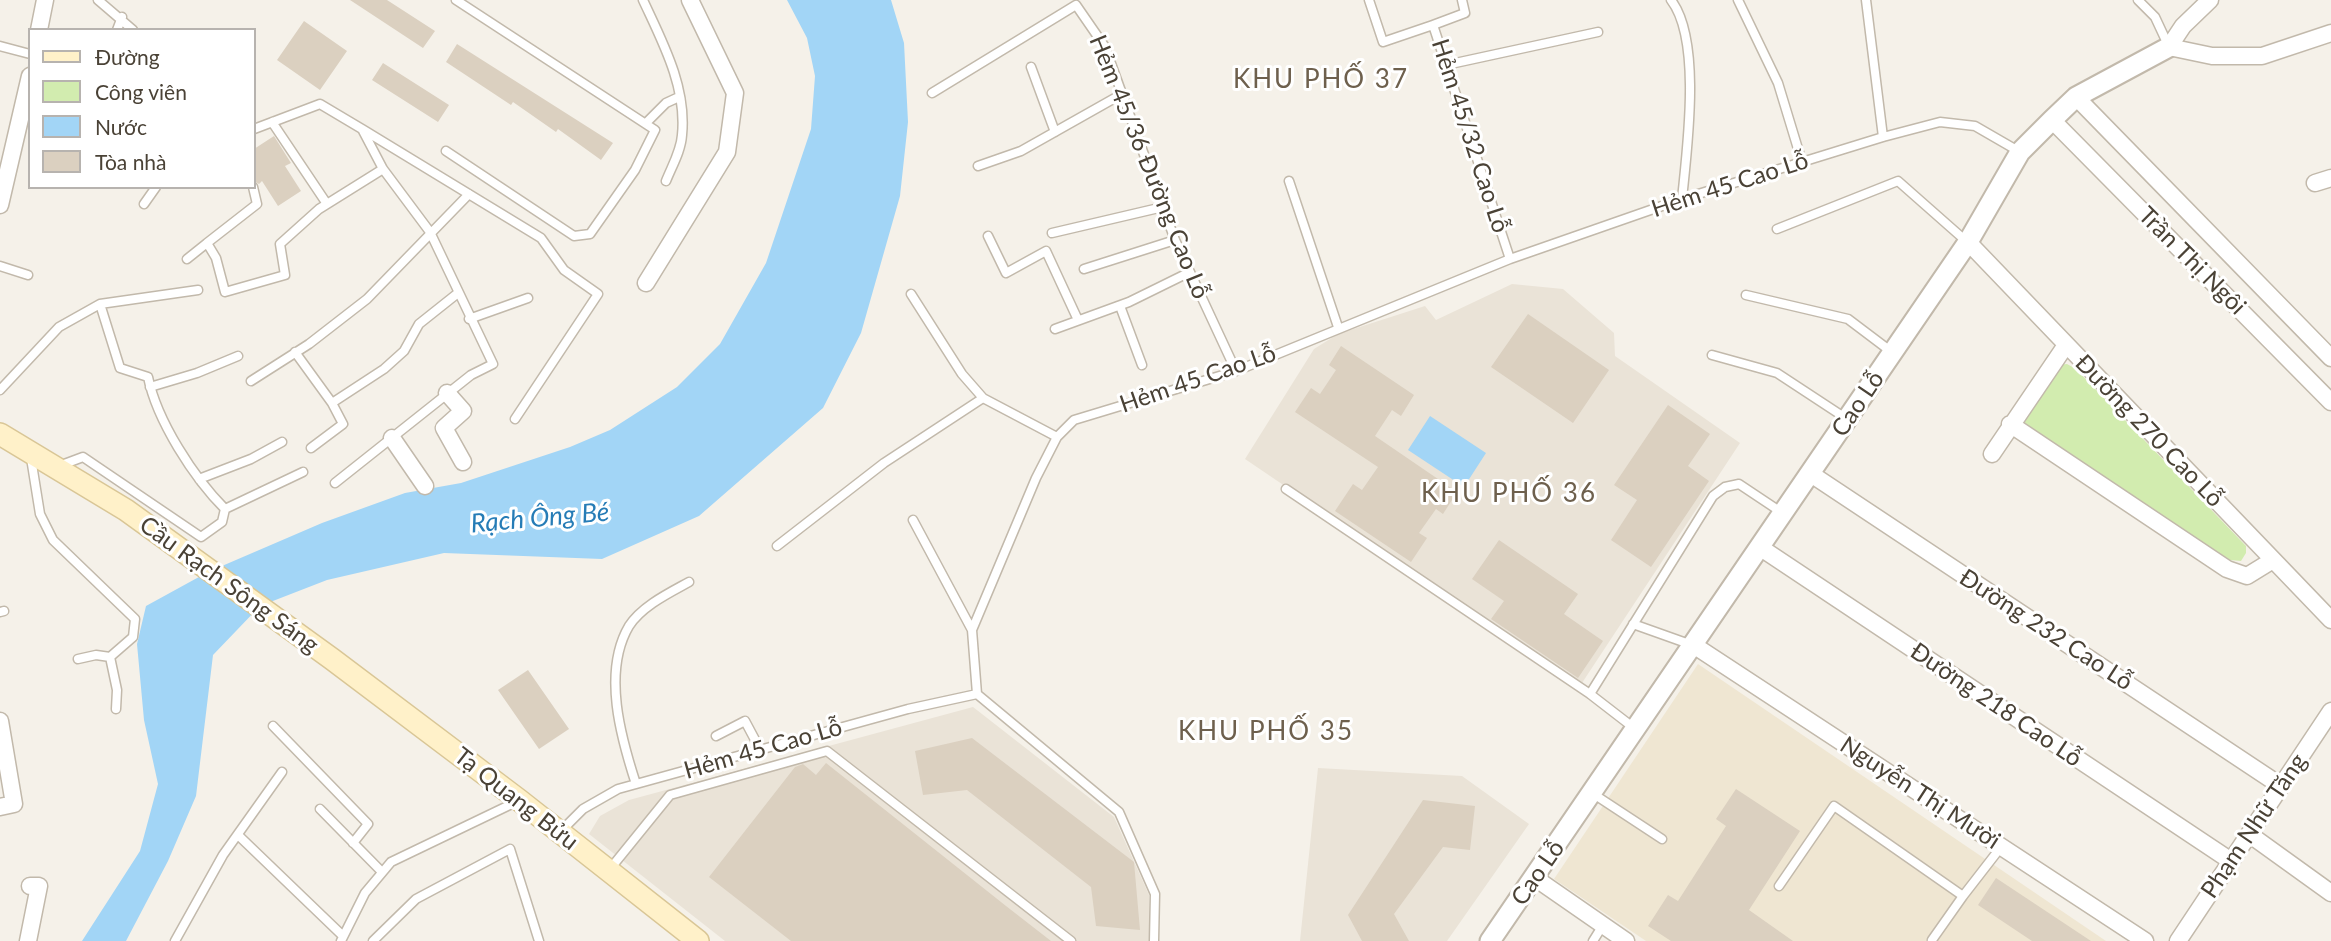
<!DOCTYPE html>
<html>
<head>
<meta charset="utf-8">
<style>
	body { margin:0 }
	#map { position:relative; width:2331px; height:941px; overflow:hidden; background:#f5f1e9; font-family:Lato,sans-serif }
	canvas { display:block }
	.legend { position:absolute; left:28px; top:28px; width:228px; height:161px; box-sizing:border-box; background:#fff; border:2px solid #b7b3af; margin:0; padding:9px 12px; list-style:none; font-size:21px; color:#4a4236 }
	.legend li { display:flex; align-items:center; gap:14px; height:35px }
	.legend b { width:35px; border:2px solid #b7b3af }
</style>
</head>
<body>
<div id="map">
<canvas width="2331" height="941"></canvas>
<ul class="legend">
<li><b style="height:9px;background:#fff1c9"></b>Đường</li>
<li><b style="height:19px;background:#d2ecaf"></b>Công viên</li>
<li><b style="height:19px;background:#a2d5f6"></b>Nước</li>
<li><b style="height:19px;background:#dbd0c0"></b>Tòa nhà</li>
</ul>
</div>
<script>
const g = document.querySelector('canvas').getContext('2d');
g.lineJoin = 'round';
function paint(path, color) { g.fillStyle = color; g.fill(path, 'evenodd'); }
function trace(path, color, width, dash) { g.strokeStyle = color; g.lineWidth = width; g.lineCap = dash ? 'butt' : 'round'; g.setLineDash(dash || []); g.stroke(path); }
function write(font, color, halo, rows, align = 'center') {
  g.font = font + ' Lato,sans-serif'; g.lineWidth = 6; g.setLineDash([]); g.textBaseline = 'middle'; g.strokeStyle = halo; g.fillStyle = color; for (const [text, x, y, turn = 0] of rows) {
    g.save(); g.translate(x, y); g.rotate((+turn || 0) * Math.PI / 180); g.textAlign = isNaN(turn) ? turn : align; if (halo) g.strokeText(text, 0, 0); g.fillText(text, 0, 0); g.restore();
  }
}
paint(new Path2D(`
	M1512,284L1563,289L1614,333L1615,356L1740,443L1580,686L1245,459L1314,349L1338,334L1425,306L1436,320Z
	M973,707L1114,817L1149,895V941H725L589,834L600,816L629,800Z
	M1318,768L1462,776L1529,824L1447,941H1300Z`), '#eae3d7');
paint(new Path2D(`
	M1698,664L2106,941H1646L1554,879Z`), '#efe6d2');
paint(new Path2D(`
	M2067,364L2076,369L2246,546V553L2241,561L2230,560L2019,424L2058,365Z`), '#d2ecaf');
paint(new Path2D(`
	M787,0H891L904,43L908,122L900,196L861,333L823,408L699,516L602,559L444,553L327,580L260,606L213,655L196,796L168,861L126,941H82L140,851L158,784L144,720L137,644L146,606L208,572L322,523L405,493L461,483L570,447L610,430L677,387L720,344L766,263L811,129L815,76L807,38Z
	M1430,416L1486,453L1464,487L1408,450Z`), '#a2d5f6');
paint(new Path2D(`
	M350,0H387L435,31L423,48Z
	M304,21L347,51L320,90L277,60Z
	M457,44L613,143L601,160L558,129L556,132L513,102L511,105L446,62Z
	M383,63L449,105L438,122L372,80Z
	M274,136L291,163L285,166L301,191L278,206L262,181L259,184L254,181V149Z
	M1528,314L1609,370L1573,423L1491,367Z
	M1341,346L1414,395L1401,416L1392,410L1375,436L1457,492L1443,514L1436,509L1419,533L1427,538L1411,562L1335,511L1353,484L1362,490L1378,467L1295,412L1311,388L1320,394L1336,370L1329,365Z
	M1668,405L1710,434L1688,466L1709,481L1651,567L1611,540L1637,500L1614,485Z
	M1499,540L1578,594L1564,614L1603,641L1578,678L1491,619L1504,601L1472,579Z
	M528,670L569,729L539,749L498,690Z
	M972,738L1134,862L1140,930L1096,926L1091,887L967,790L923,795L915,751Z
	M826,763L1006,906L1051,941H791L709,877L795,767L803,764L816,775Z
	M1736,789L1800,831L1749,910L1793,941H1671L1648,926L1668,895L1678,901L1726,826L1716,819Z
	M1423,800L1475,806L1470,850L1443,847L1394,914L1409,941H1362L1348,915Z
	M1996,878L2091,941H2032L1978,905Z`), '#dbd0c0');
const service = new Path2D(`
	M98,0L133,30
	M643,0C662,41 687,87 682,135C681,151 672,166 666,181
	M1369,0L1383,42L1433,25L1510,259
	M1671,0C1702,40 1687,149 1682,199
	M1738,0L1778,83L1802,162
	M1866,0L1883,137
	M2138,0L2155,17L2169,47
	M1433,25L1465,13L1462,0
	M117,30L122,17
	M0,46L30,54
	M1446,65L1598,32
	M1031,67L1055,132
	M932,93L1076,5L1105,47L1175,240L1236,371
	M272,122L327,204
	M646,123L666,103L679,97
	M254,129L320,104L362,129L383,169L430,232L493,364L471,375L335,483
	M362,129L541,238L564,270L598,294L515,419
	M446,151L574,236L590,234L635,170L655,130L456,0
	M978,166L1021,151L1122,94
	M1289,181L1338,327
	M144,204L156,187
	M1777,229L1898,181L1966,241
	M1052,233L1163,207
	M988,236L1006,273L1046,251L1078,320
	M207,243L257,204L253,187
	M187,259L207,243L216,258L225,292L285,275L280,244L319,209L383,169
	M0,266L28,275
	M1084,269L1175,240
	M911,294L962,374L983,398
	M1746,295L1848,319L1893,353
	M100,304L120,368L148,377C157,421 194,478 225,509L303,472
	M1120,306L1142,365
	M469,319L528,298
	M1055,329L1129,302L1190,272
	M295,352L332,403
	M1712,355L1777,373L1847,419
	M251,381L309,344L367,299L469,194
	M150,387L197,373L238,356
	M0,390L59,327L100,304L198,290
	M311,448L343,424L332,403L384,369L404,351L419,324L458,293
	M31,458L40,514L53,540L135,619L133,637L110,657L96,655L78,659
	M59,466L83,457L201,537L222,522L225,509
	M199,479L251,459L282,442
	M1286,489L1590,694L1634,728
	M913,520L972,630
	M777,546L884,463L983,398L1057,437
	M0,612L4,611
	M1633,624L1692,645
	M110,657L117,690L116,709
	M977,694L972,630L1036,478L1057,437L1074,420L1236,371L1510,259L1682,199L1883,137L1940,122L1975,126L2020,152
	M977,694L1119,812L1155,894L1154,941
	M1590,694L1713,496L1725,487L1739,484L1781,512
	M273,726L368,824L353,843
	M716,736L745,721L761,751
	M636,784C621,738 602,672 629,626C642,606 669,593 689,582
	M1592,793L1662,839
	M320,809L382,872
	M560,832L583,809L618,789L908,709L977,694
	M239,836L343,936
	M610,869L670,795L827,751L1071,941
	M1779,886L1834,806L1963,896L2001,847
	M1932,940L1963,896
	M175,941L223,855L282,772
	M341,941L365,893L391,862L518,801
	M373,941L416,899L510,849L539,941
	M1593,941L1603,925`);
const minor = new Path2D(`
	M2210,0L2183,26L2169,47L2212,56H2262L2331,33
	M39,30L45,0
	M2076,97L2331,358
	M2052,120L2331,402
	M2315,183L2331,178
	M0,205L30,76
	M1968,242L2331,620
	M646,283L727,152L735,93L690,0
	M447,393L463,411L444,428L463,462
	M2010,424L2227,569L2247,576L2273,560
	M392,438L425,486
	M1992,454L2066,345
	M1811,474L2281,786
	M1761,548L2231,861
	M1695,646L2145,941
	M0,807L14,804L0,721
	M2249,834L2331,893
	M1535,878L1626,941
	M28,941L39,886H30
	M2178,941L2331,711`);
const tertiary = new Path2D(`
	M1490,941L1968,242L2020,152L2052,120L2076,97L2169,47`);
const secondary = new Path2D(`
	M0,434L126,510L332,659L519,800L698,941`);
trace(service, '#c2b9ab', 11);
trace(minor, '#c2b9ab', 19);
trace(tertiary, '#c2b9ab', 23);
trace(secondary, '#d9c696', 24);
trace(service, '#fff', 8);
trace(minor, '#fff', 16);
trace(tertiary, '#fff', 19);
trace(secondary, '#fff1c9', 21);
write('24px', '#4a4236', '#fff', [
	["Hẻm 45/32 Cao Lỗ",1470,136,72],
	["Hẻm 45/36 Đường Cao Lỗ",1149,167,68],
	["Hẻm 45 Cao Lỗ",1730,185,-18],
	["Trần Thị Ngôi",2192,261,45],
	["Hẻm 45 Cao Lỗ",1198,379,-19],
	["Cao Lỗ",1858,404,-56],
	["Đường 270 Cao Lỗ",2149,431,46],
	["Cầu Rạch Sông Sáng",229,585,36],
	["Đường 232 Cao Lỗ",2046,630,33],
	["Đường 218 Cao Lỗ",1996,705,34],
	["Hẻm 45 Cao Lỗ",763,749,-16],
	["Nguyễn Thị Mười",1920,793,33],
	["Tạ Quang Bửu",516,799,38],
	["Phạm Nhữ Tăng",2254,826,-56],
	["Cao Lỗ",1538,873,-55]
]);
g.letterSpacing = '2px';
write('26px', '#6e604d', '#fff', [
	["KHU PHỐ 37",1321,80],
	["KHU PHỐ 36",1509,494],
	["KHU PHỐ 35",1266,732]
]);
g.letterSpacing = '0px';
write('italic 26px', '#267cb6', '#fff', [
	["Rạch Ông Bé",540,518,-5]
]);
</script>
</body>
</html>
